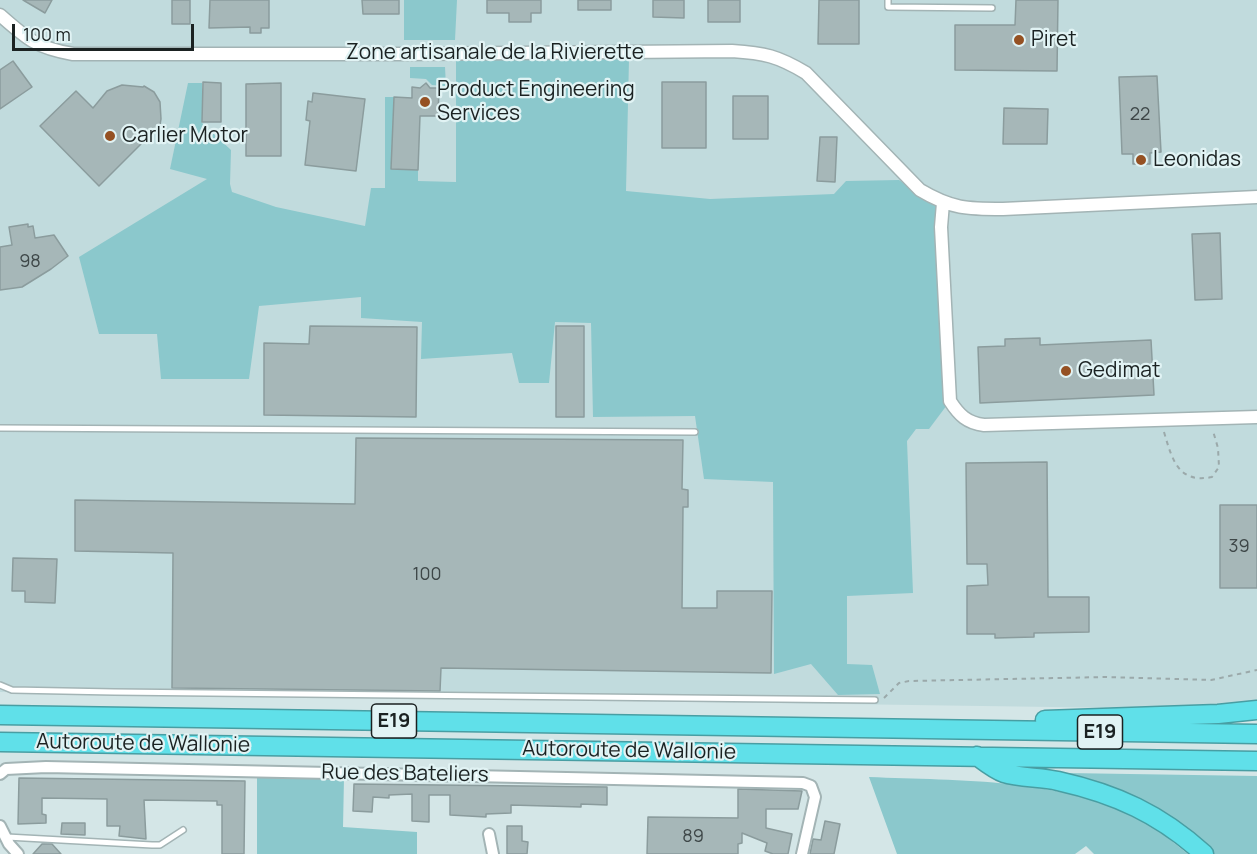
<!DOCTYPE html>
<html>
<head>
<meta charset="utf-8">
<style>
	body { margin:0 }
	#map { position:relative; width:1257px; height:854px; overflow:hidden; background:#d4e6e7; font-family:Manrope,sans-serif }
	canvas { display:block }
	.scale { position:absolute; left:12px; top:24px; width:182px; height:27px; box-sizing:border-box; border:3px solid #1b2222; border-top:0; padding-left:8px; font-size:18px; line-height:21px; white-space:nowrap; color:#1b2222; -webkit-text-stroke:4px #e1f3f4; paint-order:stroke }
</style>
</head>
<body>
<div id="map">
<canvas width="1257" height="854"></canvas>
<div class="scale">100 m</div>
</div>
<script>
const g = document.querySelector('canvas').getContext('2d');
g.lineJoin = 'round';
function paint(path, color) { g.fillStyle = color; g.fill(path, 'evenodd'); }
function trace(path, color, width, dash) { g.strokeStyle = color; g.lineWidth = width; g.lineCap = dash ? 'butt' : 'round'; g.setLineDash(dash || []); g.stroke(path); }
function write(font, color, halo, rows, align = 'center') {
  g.font = font + ' Manrope,sans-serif'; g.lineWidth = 4.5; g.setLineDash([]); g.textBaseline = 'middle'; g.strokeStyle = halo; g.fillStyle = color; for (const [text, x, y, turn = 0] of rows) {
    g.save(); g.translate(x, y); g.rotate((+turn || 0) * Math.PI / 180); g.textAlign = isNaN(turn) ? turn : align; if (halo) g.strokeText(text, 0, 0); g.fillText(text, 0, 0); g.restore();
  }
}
paint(new Path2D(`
	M0,0H1257V700L1215,705L1123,708L0,692Z`), '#c1dbdd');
paint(new Path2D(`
	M404,0H457L455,40H404Z
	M629,59L626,191L710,199L834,194L846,181L899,180L942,209L950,401L929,429H916L907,441L913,593L847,596V664L872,665L880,694L838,695L811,664L774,674L773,482L704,479L695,416L593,417L591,323L555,322L549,383H519L512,353L421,359L422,322L361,318V297L259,306L249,379H161L157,334H99L79,257L207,179L170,169L188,83H202V123L231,150L230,184L232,192L276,207L365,226L371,188H385V97H394L391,169L418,170V181L456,182V60Z
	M410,67H445L446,86L432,85L426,79L410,78Z
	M1066,773L1257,776V854H1214L1181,825L1123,793Z
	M257,775L344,778L343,827L417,832V854H257Z
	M869,777C958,781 1068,777 1148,824C1162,832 1175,844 1188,854H1094L1086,846L1075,854H897Z`), '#8bc8cc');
const building = new Path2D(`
	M23,0H52L45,13Z
	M172,0H190V24H172Z
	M210,0H269V28H261V33H250V27L209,28Z
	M362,0H399V14H363Z
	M487,0H541V13H531V22H509V13H487Z
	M578,0H611V10H578Z
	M653,0H684V18L653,17Z
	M708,0H740V22H708Z
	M819,0H859V44H818Z
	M1016,0H1058L1057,71L955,70V25H1015Z
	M13,61L32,87L0,109V70Z
	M1157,76L1161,152L1150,153V164H1133V154H1122L1119,77Z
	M203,82L221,83V122H202Z
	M662,82H706V148H662Z
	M281,83V156H246V84Z
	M426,83L430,88H439L438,116H420L418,170L391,169L394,97L412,98V87L420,88Z
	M122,85L143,87L144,86L154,92L160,102L161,119L160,125L99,186L40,126L76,91L93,108L107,91Z
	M313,93L365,99L356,171L305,165L310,121L306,120L308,101L312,102Z
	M733,96H768V139H733Z
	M1004,108L1048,109L1047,144H1003Z
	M820,137H837L835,182L817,181Z
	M28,224V227L33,226L35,238L54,235L68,256L51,269L22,287L0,290V247L12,245L9,227Z
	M1220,233L1222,299L1195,300L1192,234Z
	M310,326L417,327L416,417L264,415V343L309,344Z
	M556,326H584V417H556Z
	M1040,338V345L1151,340L1154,395L980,403L978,347L1005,346V339Z
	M356,438L683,440L682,489L688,490V507H683L682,608H717V591H772L771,673L441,668L440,691L172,688L173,553L75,551V500L355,504Z
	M1047,462L1048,597H1089V632L1034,633V637L995,638V634H967V586L988,585L987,564H967L966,463Z
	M1220,505H1257V588H1220Z
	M13,558L57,559L55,603L25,602V591H12Z
	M19,778L245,781L244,854H222V805H217V801L144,800L146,839L119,836L120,826H107V799L42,798V814L46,815V823L18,824Z
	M354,784L607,787V805L581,804V807L511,805V813L486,814V817L450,815V795H429V822L412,821V794L389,795V798L373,797L372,812L353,811Z
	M738,789L802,791L798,809H766V828L792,834L788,854H773L765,851L767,843L742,833V843L738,844V854H647L648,817L738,818Z
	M825,821L840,824L834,854H810L813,839L821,840Z
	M62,823H85V835L61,834Z
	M507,826H522V841L528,842L527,854H507Z
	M42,844H52L61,854H33Z`);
paint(building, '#a6b7b8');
trace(building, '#8b9c9d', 1.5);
const service = new Path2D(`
	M888,0V7L992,8
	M0,428L695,432
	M0,685L12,690L114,692L875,700
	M7,837L152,845H160L183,830`);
const minor = new Path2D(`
	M0,774L6,769L46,767L803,783L811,786L815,797L802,854
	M0,826L9,844L18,854
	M489,834L493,854`);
const tertiary = new Path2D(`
	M0,15C27,39 37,48 73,54H403L732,51C764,53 778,56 806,73L920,190C952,209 967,209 1003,209L1257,197
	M943,203L941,227L950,401C959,415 967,423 984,425L1257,417`);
const motorway = new Path2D(`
	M0,715L1257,734
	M1045,720L1218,714L1257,710
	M0,742L1257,761
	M977,756C985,762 995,770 1004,773C1020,778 1041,777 1058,781C1116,794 1160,814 1204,854`);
trace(service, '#a3b4b5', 8);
trace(minor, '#a3b4b5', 14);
trace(tertiary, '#a3b4b5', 15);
trace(motorway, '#489ea3', 21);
trace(new Path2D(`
	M1164,432C1172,459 1178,484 1212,477L1219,467L1218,448L1213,431
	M884,698L899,683L909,681L1107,677L1211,680L1257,670`), '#9ba9aa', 2, [4.5, 4.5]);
trace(service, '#fff', 5);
trace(minor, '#fff', 10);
trace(tertiary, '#fff', 12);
trace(motorway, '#60e0e9', 18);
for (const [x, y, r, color] of [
	[1019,40,6,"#955123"],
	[425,102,6,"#955123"],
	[110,136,6,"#955123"],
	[1141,160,6,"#955123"],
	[1066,371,6,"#955123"]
]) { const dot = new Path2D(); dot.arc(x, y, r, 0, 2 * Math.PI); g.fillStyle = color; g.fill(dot); trace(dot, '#e1f3f4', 2); }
write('18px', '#3e4748', null, [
	["22",1140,115],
	["98",30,262],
	["39",1239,547],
	["100",427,575],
	["89",693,837]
]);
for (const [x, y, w] of [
	[394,721,45],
	[1100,732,45]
]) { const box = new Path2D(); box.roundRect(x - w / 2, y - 17, w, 34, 4.5); g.fillStyle = '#e1f3f4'; g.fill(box); trace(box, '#1b2222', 1.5); }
write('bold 20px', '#1b2222', null, [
	["E19",394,721],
	["E19",1100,732]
]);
write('21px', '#1b2222', '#e1f3f4', [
	["Piret",1031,40],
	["Product Engineering",437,90],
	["Services",437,114],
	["Carlier Motor",122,136],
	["Leonidas",1153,160],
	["Gedimat",1078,371]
], 'left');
write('21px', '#1b2222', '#e1f3f4', [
	["Zone artisanale de la Rivierette",495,53],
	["Autoroute de Wallonie",143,744,1],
	["Autoroute de Wallonie",629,751,1],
	["Rue des Bateliers",405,774,1]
]);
</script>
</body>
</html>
